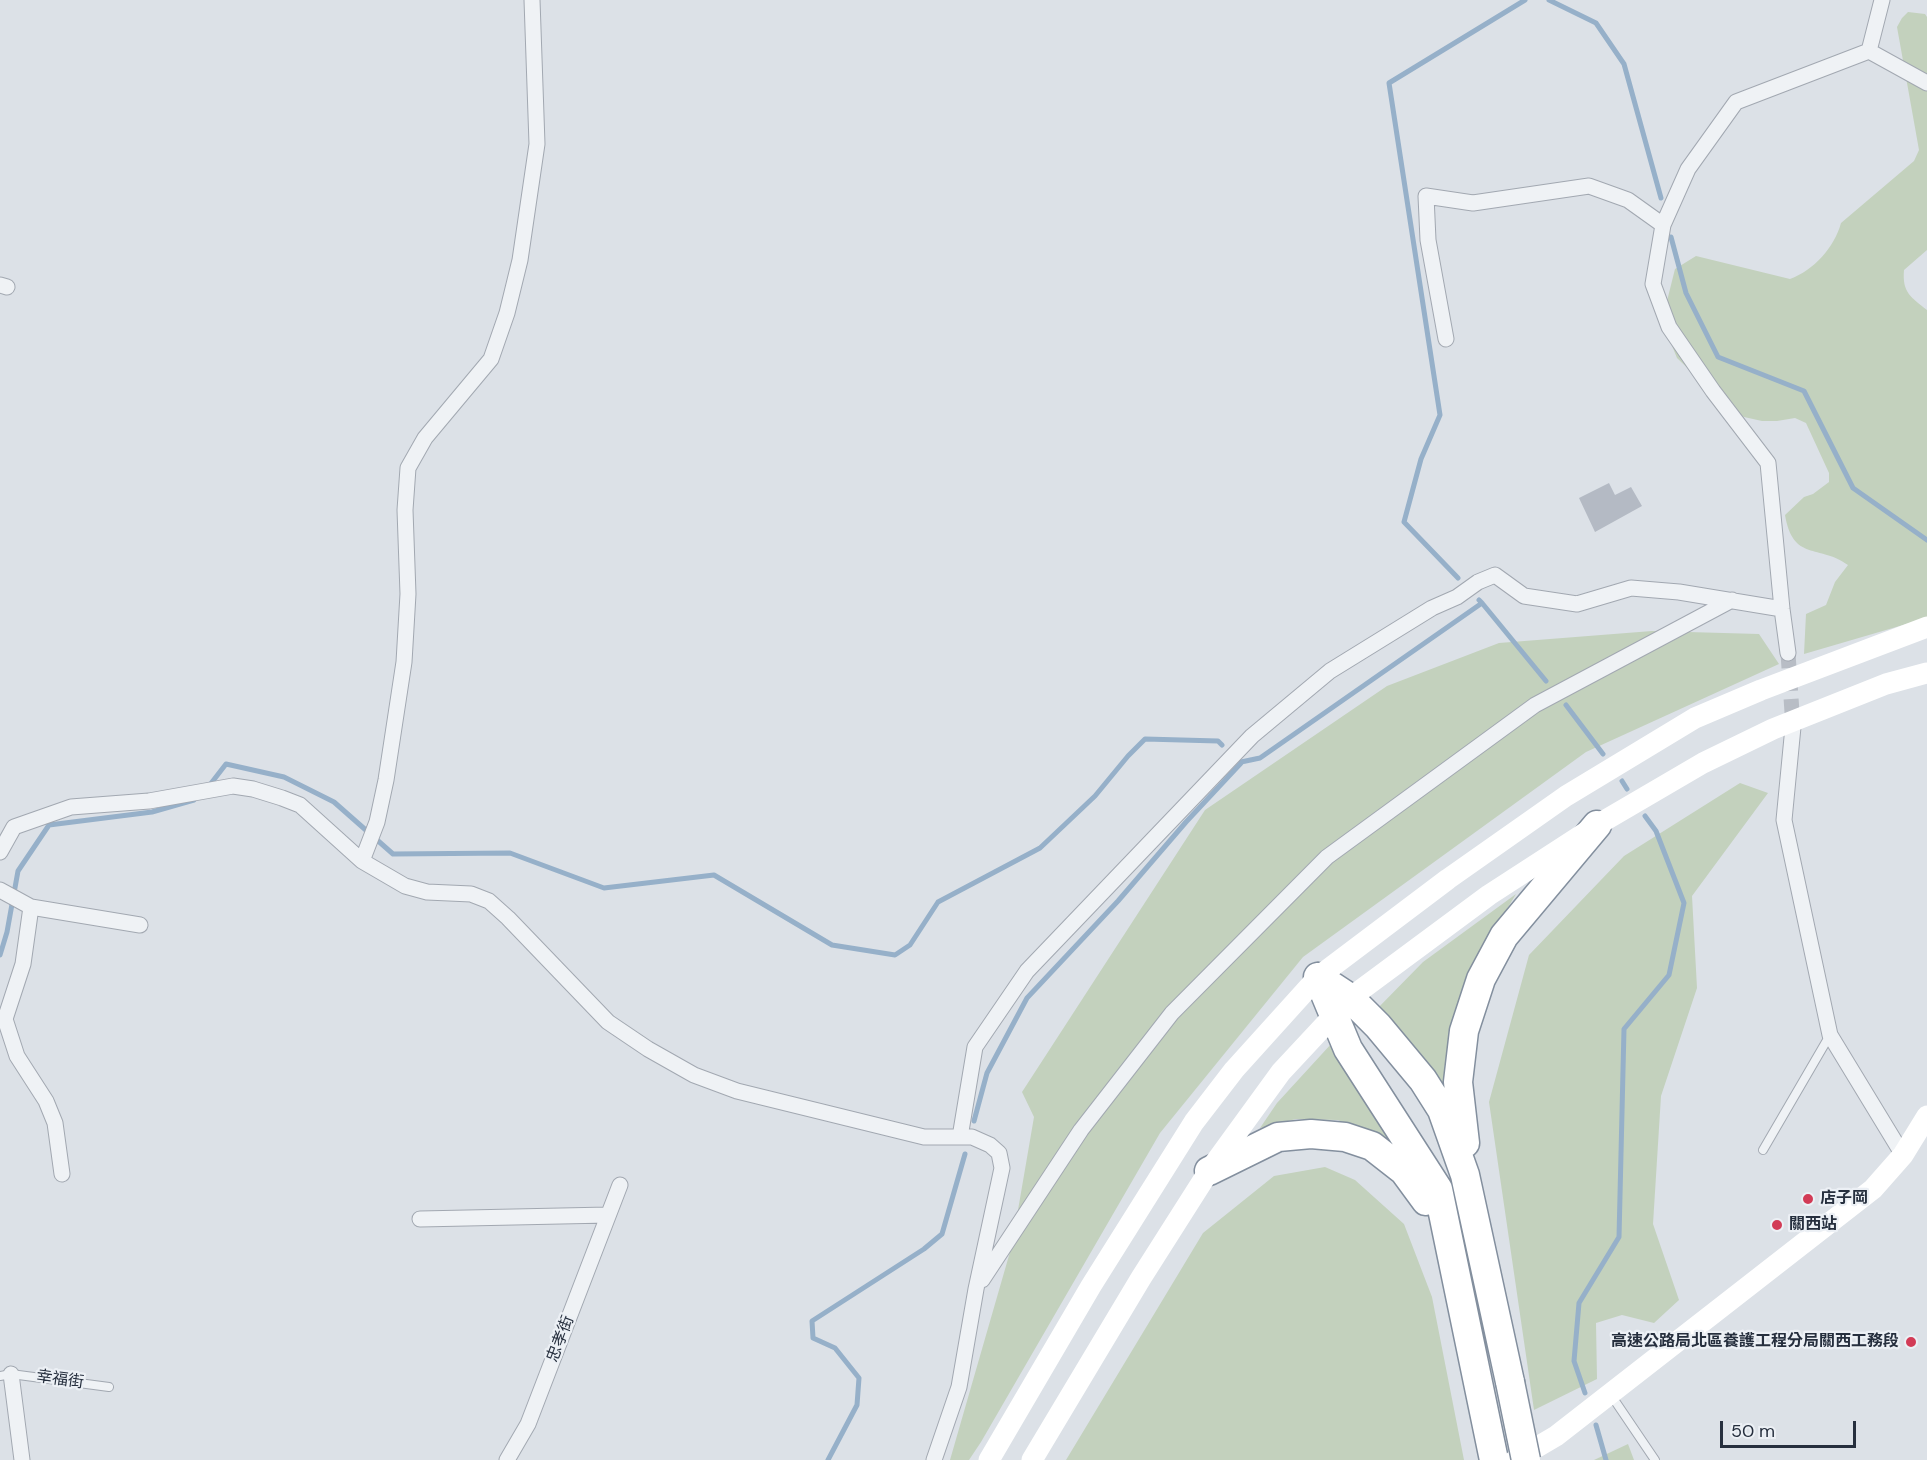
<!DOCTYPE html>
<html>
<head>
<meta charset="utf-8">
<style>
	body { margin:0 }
	#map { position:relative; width:1927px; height:1460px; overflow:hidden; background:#dce1e7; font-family:"DM Sans",sans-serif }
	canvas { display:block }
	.scale { position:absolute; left:1720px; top:1421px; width:136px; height:27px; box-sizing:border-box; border:3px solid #262f3e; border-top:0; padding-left:8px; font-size:18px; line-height:21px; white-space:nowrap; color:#262f3e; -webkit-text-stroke:4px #ecf0f5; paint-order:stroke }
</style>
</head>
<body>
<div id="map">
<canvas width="1927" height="1460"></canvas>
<div class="scale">50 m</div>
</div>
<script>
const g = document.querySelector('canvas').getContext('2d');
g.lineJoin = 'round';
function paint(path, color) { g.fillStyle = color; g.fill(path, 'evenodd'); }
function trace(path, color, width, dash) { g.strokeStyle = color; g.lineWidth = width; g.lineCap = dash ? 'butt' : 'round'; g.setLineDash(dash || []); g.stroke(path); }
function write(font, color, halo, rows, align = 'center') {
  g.font = font + ' "DM Sans","Noto Sans TC",sans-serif'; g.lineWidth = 4.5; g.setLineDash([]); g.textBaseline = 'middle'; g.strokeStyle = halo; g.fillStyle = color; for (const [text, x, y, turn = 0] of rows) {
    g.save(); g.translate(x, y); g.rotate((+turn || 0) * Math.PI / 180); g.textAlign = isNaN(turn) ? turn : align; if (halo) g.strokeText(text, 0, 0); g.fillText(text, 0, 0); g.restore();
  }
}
paint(new Path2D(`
	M1908,12L1925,14L1927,17V250L1904,270C1902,293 1911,297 1927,310V618L1804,654L1806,614L1826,605L1835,582L1848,565C1819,544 1793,562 1785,515L1804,497L1813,494L1829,482V473L1806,423L1795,418L1777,421H1762L1744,417L1731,410L1677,358L1662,321L1675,269L1696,256L1790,279C1814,270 1834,248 1841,223L1914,161L1919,150L1897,27L1902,18Z
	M1652,631L1759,634L1779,664L1586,752L1303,957L1160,1133L981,1442L969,1460H950L1012,1245L1034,1117L1022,1092L1205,810L1387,686L1499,643Z
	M1740,783L1768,793L1692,896L1697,988L1661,1096L1653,1224L1679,1300L1654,1323L1622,1315L1596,1323L1597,1379L1534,1410L1489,1102L1529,955L1624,856Z
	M1516,894L1498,924L1452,1026L1445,1063L1443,1091L1375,1011L1423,962Z
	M1332,1043L1420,1174L1385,1141L1338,1120L1296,1119L1260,1128L1277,1103Z
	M1325,1167L1355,1180L1404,1224L1432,1297L1464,1460H1066L1203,1233L1274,1176Z
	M1628,1444L1634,1460H1594Z`), '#c3d1bd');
trace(new Path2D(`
	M1549,0L1596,23L1624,64L1661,198
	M1671,237L1686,293L1718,357L1804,391L1853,488L1927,540
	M1458,578L1404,522L1421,459L1440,415L1389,83L1525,0
	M1482,603L1546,681
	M1566,705L1603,754
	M1241,762L1260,758L1482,603L1479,600
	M1622,781L1627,789
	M209,786L226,764L284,777L334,802L393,854L510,853L604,888L714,875L832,945L895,955L910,945L938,902L1040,848L1095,796L1128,756L1145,739L1218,741L1222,745
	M0,955L7,932L18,871L49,825L152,812L194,800
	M974,1121L987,1073L1027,998L1118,901L1186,822L1242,762
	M1585,1393L1574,1361L1579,1303L1619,1237L1624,1029L1669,975L1684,903L1656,831L1645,816
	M1596,1425L1606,1460
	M828,1460L857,1405L859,1378L835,1348L813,1338L812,1321L924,1249L942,1234L965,1154`), '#96b0c9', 5);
paint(new Path2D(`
	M1609,483L1615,495L1631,487L1642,506L1595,532L1579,498Z`), '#b4bac4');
trace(new Path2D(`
	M1788,653L1793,727`), '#b8bdc5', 15, [15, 8]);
const lane = new Path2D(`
	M1763,1150L1830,1035
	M0,1376L11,1374L109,1387
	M1611,1395L1655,1460`);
const street = new Path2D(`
	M1869,51L1882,0
	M0,285L7,287
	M1446,339L1428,240L1426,196L1473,203L1589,186L1628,200L1663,225
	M1788,653L1782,609L1768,463L1713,391L1669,327L1653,284L1663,225L1688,169L1736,102L1869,51L1927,83
	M1793,727L1784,820L1830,1035L1903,1155
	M0,852L14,827L71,807L149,801L233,786L253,789L282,798L300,805L362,861L405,886L427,892L471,894L489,901L508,918L608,1022L648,1049L694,1075L737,1091L924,1137H972L990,1145L999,1153L1002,1168L976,1289L959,1387L934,1460
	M362,861L377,822L386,780L404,662L408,594L405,510L408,468L425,438L491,359L507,313L520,260L537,144L532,0
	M0,890L31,907
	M960,1137L975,1047L1027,971L1252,736L1330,671L1432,608L1457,597L1478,582L1495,575L1524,596L1577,604L1631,588L1679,592L1782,609
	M62,1174L55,1123L46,1101L17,1056L5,1019L23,964L31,907L140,925
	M420,1219L608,1215
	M982,1280L1081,1130L1172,1013L1327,857L1535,705L1732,600
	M11,1374L22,1460
	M507,1460L528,1424L620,1185`);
const highway = new Path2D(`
	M1318,977L1348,1049L1438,1189L1494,1460
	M1318,977L1350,998L1378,1026L1423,1080L1442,1110L1465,1175L1510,1382
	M1465,1143L1458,1082L1464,1031L1481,979L1504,936L1597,825
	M1209,1171L1278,1137L1311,1134L1345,1137L1372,1146L1404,1171L1426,1201`);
trace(lane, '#a2a8b1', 10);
trace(street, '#a2a8b1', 17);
trace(highway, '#838f9e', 31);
trace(lane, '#eff2f5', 8);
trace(street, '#eff2f5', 15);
trace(new Path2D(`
	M989,1460L1091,1286L1194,1122L1234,1070L1318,977L1448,879L1566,796L1695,718L1761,690L1927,627
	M1032,1460L1141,1278L1209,1171L1281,1072L1350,998L1489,895L1597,825L1703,763L1773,729L1886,684L1927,673
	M1515,1460L1556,1436L1873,1189L1903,1155L1927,1116`), '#fff', 21);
trace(highway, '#fff', 28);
const highwayBridge = new Path2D(`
	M1510,1382L1526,1460`);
trace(highwayBridge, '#838f9e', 31, []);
trace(highwayBridge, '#fff', 28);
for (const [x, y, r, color] of [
	[1808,1199,6,"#d23b56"],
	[1777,1225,6,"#d23b56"],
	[1911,1342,6,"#d23b56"]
]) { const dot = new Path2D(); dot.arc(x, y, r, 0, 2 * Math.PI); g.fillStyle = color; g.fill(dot); trace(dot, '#ecf0f5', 2); }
write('bold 16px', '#262f3e', '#ecf0f5', [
	["店子岡",1820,1199],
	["關西站",1789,1225],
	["高速公路局北區養護工程分局關西工務段",1899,1342,"right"]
], 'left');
write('16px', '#262f3e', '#ecf0f5', [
	["忠孝街",561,1339,-69],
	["幸福街",60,1380,8]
]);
</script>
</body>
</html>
